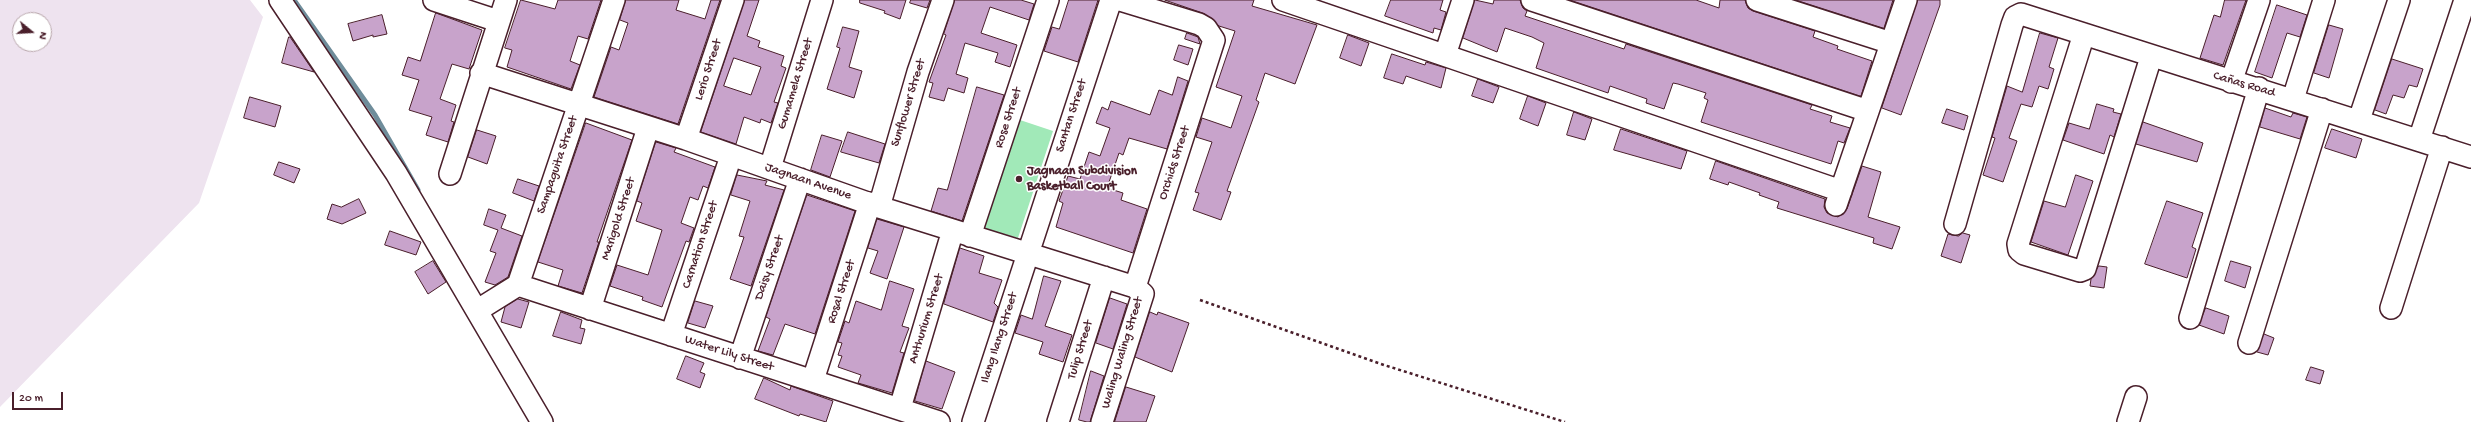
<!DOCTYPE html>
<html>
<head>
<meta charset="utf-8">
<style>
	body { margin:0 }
	#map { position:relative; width:2471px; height:422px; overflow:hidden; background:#fff; font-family:"Gochi Hand",sans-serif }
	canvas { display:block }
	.north { position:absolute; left:12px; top:12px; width:40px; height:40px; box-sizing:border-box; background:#fff; border:1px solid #b7a5aa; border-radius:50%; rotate:108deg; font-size:11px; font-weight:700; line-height:16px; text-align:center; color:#4a1f2b }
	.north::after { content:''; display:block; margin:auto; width:14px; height:18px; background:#4a1f2b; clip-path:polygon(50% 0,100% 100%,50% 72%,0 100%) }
	.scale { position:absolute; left:12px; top:392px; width:51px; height:18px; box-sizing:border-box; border:2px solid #4a1f2b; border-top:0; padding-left:5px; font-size:12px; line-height:14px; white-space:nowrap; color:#4a1f2b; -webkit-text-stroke:3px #fff; paint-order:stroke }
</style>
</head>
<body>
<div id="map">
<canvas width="2471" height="422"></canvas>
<div class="north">N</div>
<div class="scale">20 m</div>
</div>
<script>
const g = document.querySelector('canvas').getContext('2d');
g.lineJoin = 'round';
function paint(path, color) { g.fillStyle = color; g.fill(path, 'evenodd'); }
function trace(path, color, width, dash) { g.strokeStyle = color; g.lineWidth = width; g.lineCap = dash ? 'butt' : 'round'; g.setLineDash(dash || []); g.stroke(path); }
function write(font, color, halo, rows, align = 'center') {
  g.font = font + ' "Gochi Hand",sans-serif'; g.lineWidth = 3; g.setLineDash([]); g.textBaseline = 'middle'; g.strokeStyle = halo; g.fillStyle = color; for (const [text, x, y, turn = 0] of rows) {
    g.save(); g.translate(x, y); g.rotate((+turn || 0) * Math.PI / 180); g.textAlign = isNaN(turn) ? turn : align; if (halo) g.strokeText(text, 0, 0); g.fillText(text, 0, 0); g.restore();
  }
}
paint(new Path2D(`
	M0,0H250L263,17L199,203L0,407ZM20,20H44V44H20Z`), '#eee3ef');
paint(new Path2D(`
	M1020,120L1053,131L1018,238L983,228Z`), '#a1e9b8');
trace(new Path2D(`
	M294,0L375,115L418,190`), '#6f8d9b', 5);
const building = new Path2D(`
	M521,0L555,9L558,0H601L588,39L578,36L570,61L580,65L571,89L507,67L512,50L505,48Z
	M626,0H679L676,10L705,19L711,0H720L678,124L594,97L611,47L619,50L628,23L620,20Z
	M745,0H759L747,36L760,41L758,47L784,56L781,66L786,68L774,102L778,103L771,123L761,119L760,123L744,117L736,144L701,132ZM734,58L761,67L751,95L724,86Z
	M860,0H906L900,19L884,13L885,11L860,3Z
	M911,0H930L927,8L910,3Z
	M955,0H1021L1034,4L1029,20L990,7L981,33L1017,45L1010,67L995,62L998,53L965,43L956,74L968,78L964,93L948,88L944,101L929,97L933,83L929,82L946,35L944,34Z
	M1069,0H1098L1078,62L1044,51L1052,27L1059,29Z
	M1165,0H1254L1252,6L1317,25L1295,84L1265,73L1256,100L1259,102L1227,191L1231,192L1221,220L1193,210L1199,193L1195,192L1212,142L1196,137L1202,118L1231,128L1242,96L1216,87L1235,31L1219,26L1205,14Z
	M1391,0H1443L1440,10L1446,12L1441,30L1434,28L1433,33L1385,16Z
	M1475,0L1493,4L1494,0H1520L1523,8L1527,11L1525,16L1624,49L1626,44L1812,105L1810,109L1832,116L1830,122L1850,128L1844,143L1838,141L1831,164L1701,122L1708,100L1704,98L1706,93L1678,84L1673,83L1664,109L1646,103L1647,99L1610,86L1608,93L1536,68L1544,43L1532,37L1505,28L1497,52L1463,38Z
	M1570,0H1696L1719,8L1720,0H1745L1748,8L1753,11L1815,31L1813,37L1838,46L1837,49L1872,61L1861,96Z
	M1796,0H1893L1884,28Z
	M1918,0H1940V5L1901,115L1882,108Z
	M2225,0H2246L2223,65L2200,58L2214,15L2220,17Z
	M2277,5L2307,15L2300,37L2287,33L2272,78L2255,72Z
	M436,13L482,30L469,69L452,64L440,99L456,105L451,121L454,122L448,142L426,135L432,117L409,110L419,80L402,75L408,57L420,61Z
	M382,15L387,34L373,37V35L353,41L348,24Z
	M2329,25L2343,29L2329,78L2314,73Z
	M843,27L859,31L849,67L862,71L854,98L827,89L840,48L837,47Z
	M1187,33L1198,37L1200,44L1185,39Z
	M2040,33L2058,38L2049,67L2054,69L2048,89L2039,86L2032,107L2021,104L2009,138L2017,141L2003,182L1983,175L1995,138L1992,137L2007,86L2022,92Z
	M1348,35L1369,43L1361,66L1340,58Z
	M289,37H290L314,72L282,63Z
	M1179,45L1193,49L1188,65L1174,60Z
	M1392,54L1425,65L1426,62L1446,68L1441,88L1406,76L1403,84L1384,78Z
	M2392,59L2423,69L2417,87L2409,85L2404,98L2393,95L2386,114L2375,110Z
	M1178,77L1188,81L1167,149L1129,138L1123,155L1119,153L1107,188L1123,193L1121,200L1147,209L1133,253L1056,227L1063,203L1059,201L1068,176L1080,179L1089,152L1100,156L1110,128L1096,123L1102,107L1108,110L1111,101L1150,115L1159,90L1172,95Z
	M1478,79L1499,87L1493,103L1472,96Z
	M977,87L1004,95L962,221L931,211L938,188L947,190Z
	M1528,96L1546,103L1538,126L1520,119Z
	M250,97L281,106L275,127L244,118Z
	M2097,104L2114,109L2113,112L2121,114L2114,137L2110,135L2104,154L2063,140L2069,123L2089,129Z
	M2265,108L2291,117L2293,113L2307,117L2300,139L2260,127Z
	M1947,109L1968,116L1964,130L1942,123Z
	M1574,112L1592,119L1585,140L1567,135Z
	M2143,122L2203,143L2197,162L2136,144Z
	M586,123L632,140L597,242H599L582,293L558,286L563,270L538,262Z
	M1621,129L1687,151L1681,169L1614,150Z
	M2332,129L2362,139L2356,158L2325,148Z
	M477,130L496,136L487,164L468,157Z
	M848,132L885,144L879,163L841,152Z
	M822,135L842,141L830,177L811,170Z
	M656,142L676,148L674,152L715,167L708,188L703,186L698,200L690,197L681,223L694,228L689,242L686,241L662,307L642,300L643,297L610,286L617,265L648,275L662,230L636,221L642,203L637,201Z
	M1716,161L1825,199L1824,207L1827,213L1838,217L1847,209L1862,166L1881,172L1868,217L1900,227L1892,249L1873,243L1874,238L1777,208L1779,202L1759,195L1760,193L1729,182L1728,185L1710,179Z
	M279,162L300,169L294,183L274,175Z
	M737,175L767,181L765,185L784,190L751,286L730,279L744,237L739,236L750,201L731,195Z
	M2076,175L2093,181L2068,255L2031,242L2044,201L2065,207Z
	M518,179L539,186L534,201L513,193Z
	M807,195L855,211L815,334L785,324L773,355L758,351L770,319L766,317Z
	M359,199L366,213L342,224L327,219L332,204L341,207Z
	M2167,201L2203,213L2192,247L2196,249L2187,278L2145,264Z
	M489,209L506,215L501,228L522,236L508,277L495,285L485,282L496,253L490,251L498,230L484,225Z
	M877,219L904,227L887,279L870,273L878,251L868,248Z
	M390,231L421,242L416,255L385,245Z
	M1963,233L1970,235L1961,263L1941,256L1948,234L1958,236Z
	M960,248L984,256L979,273L1002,280L994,303L998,307L993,322L944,304Z
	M433,261L446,282L428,294L415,272Z
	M2231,261L2251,267L2245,288L2225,281Z
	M2099,266L2107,267L2104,288L2090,286L2091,279Z
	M1044,276L1061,281L1045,326L1072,335L1063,362L1039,354L1043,342L1015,333L1021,315L1032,319Z
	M890,281L914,289L902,326L909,328L900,352L904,353L892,393L858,383L861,375L838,367L842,356L838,355L842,343L838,342L845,321L849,323L856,301L881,310Z
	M1110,298L1127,304L1113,349L1096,343Z
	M518,299L529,302L521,328L501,322L505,307Z
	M695,301L713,306L705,328L688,323Z
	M2206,308L2229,316L2224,334L2199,325Z
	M561,312L582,320L580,328L585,329L581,344L553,336Z
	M1150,312L1157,315L1158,312L1189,323L1172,372L1135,357Z
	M2264,334L2274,338L2268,355L2257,352Z
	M686,356L704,363L700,372L705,374L700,388L677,379Z
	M926,361L955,372L942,409L915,401Z
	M2311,367L2324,371L2320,384L2306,380Z
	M1091,371L1104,376L1090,422H1087L1079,420Z
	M764,378L790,390L791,386L833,401L826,422L800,414L799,416L755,399Z
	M1126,387L1155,396L1146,422H1115Z`);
paint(building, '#c8a3cb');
trace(building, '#4a1f2b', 1);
const minor = new Path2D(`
	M280,0L396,173L542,422
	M434,0L498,21
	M1120,0L1199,24L1206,28L1214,40L1135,287
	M1283,0L1841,191
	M1532,0L1868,111
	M1757,0L1891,43
	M2084,34L2018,244L2019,250L2024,254L2080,271L2085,269L2151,57
	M1445,55L1463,0
	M481,73L686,139L879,207L1135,287L1143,294L1102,422
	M2231,82L2259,0
	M2293,99L2324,0
	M2359,120L2399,0
	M686,139L733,0
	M2419,140L2465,0
	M770,168L822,0
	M450,174L506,0
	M1836,205L1906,0
	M879,207L918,72L943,0
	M1955,224L2012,25L2015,17L2021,14L2471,157
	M970,236L1048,0
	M518,285L939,422
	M2391,308L2442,147
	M590,309L648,128
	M478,310L518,285L614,0
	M2190,318L2259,88
	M671,335L731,156
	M2249,343L2322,109
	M740,358L800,179
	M813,380L870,203
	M900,408L953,230
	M973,422L1111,0
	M1058,422L1104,277
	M2128,422L2136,397`);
trace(minor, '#4a1f2b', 24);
trace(new Path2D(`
	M1200,300L1384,365L1565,422`), '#4a1f2b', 2.5, [3, 3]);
trace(minor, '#fff', 21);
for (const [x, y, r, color] of [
	[1019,179,4,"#4a1f2b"]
]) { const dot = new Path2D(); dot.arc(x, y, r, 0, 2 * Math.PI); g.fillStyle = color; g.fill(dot); trace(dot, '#fff', 1.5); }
write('13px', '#4a1f2b', '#fff', [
	["Lerio Street",709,70,-72],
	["Gumamela Street",796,84,-73],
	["Cañas Road",2244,85,16],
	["Sunflower Street",909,103,-73],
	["Santan Street",1072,116,-72],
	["Rose Street",1009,118,-72],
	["Orchids Street",1175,163,-72],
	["Sampaguita Street",558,165,-71],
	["Jagnaan Avenue",808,182,19],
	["Marigold Street",619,219,-72],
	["Carnation Street",701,245,-72],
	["Daisy Street",770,268,-71],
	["Rosal Street",842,292,-72],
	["Anthurium Street",927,319,-73],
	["Ilang Ilang Street",1000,338,-72],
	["Tulip Street",1081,350,-73],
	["Waling Waling Street",1123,353,-73],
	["Water Lily Street",729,354,18]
]);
write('bold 13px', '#4a1f2b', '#fff', [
	["Jagnaan Subdivision",1027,172],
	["Basketball Court",1027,187]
], 'left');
</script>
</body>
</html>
